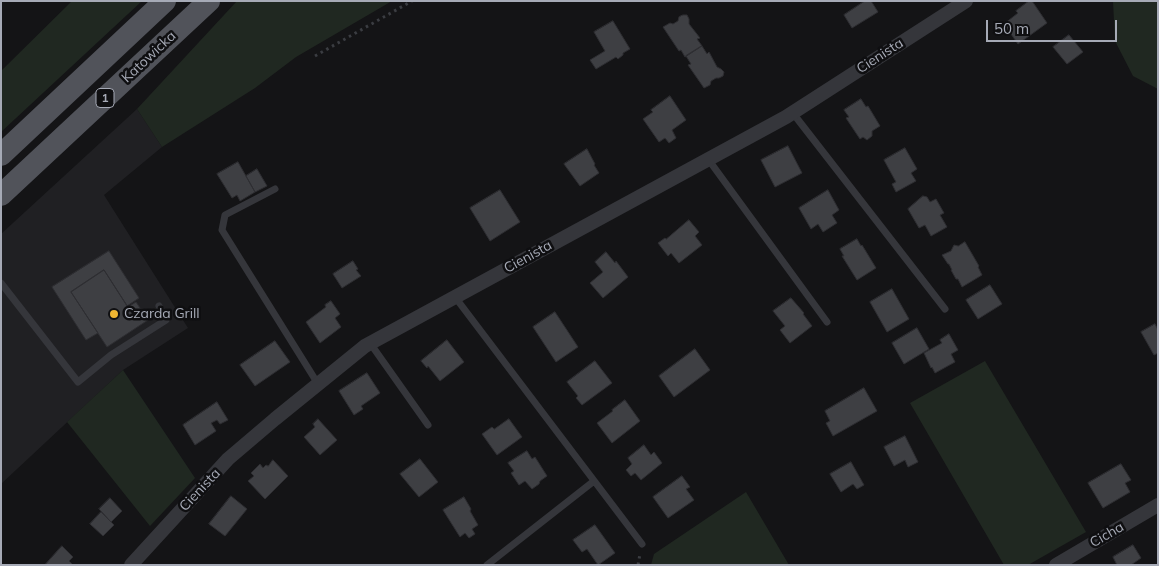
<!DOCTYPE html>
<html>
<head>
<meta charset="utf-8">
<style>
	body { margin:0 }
	#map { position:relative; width:1159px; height:566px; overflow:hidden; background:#141416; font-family:Mulish,sans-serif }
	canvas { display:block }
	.frame { position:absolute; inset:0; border:2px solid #a6aab6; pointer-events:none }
	.scale { position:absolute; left:986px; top:20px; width:131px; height:22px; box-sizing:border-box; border:2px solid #a6aab6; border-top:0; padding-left:6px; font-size:15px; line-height:18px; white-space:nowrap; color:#a6aab6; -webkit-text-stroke:4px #0f0f11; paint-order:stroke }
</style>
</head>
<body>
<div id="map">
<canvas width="1159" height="566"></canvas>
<div class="frame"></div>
<div class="scale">50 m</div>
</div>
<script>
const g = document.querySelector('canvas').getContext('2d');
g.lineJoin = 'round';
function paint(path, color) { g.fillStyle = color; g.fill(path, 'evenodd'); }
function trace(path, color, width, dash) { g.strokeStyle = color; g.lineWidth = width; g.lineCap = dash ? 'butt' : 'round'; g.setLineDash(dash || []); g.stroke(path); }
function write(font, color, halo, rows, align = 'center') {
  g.font = font + ' Mulish,sans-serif'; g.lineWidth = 5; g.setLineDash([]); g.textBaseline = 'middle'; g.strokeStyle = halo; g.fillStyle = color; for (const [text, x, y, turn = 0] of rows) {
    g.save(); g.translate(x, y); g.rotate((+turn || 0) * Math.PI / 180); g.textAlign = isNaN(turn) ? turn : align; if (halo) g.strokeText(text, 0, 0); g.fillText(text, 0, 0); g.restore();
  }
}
paint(new Path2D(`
	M137,109L162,147L104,195L188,328L123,370L1,484V234Z`), '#202023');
paint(new Path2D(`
	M72,1H142L1,132V71Z
	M237,1H392L296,57L255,88L162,147L137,109Z
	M1113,1H1158V89L1133,76L1115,41Z
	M985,361L1086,532L1028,565H1004L910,403Z
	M123,370L195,478L150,526L67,422Z
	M746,492L789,565H651L654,554Z`), '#202821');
const building = new Path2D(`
	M865,1H871L878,12L852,28L844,15Z
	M1029,1H1032L1047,23L1018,44L1004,24L1018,13L1016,11Z
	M683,15H687L689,19V24L700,38L697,39L702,46L685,57L681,50L679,51L663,27L670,23L673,24L678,21L679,17Z
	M613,21L630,49L623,53V55L618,59L616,57L596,69L590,60L605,51L594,32Z
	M1069,35L1083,52L1067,64L1053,47Z
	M702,46L707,54L709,52L717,67L721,69L724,72L723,76L719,78H716L711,81L710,85L704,88L688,65L691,64L686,56Z
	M670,96L686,120L672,130L676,138L669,143L665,138L659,142L643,119L653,112L651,110Z
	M861,99L866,107L868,106L880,126L872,131V136L867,140L863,137L860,139L846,118L849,117L844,110Z
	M788,146L802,173L775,187L761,160Z
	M905,148L917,169L911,173L916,181L896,192L892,184L896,182L884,160Z
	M587,149L595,164L594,165L599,173L580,186L564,164Z
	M238,162L255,192L240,201L237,195L232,198L217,174Z
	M257,169L267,186L255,192L246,176Z
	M500,190L520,222L490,241L470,208Z
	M828,190L839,210L832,215L837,223L823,232L818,224L811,229L799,208Z
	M923,196L927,197L930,202L936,199L944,213L940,215L947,227L931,236L925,225L919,228L908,209Z
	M689,220L699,232L695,236L702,245L679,263L671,253L668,256L658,243L665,238L666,239Z
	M857,239L861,246L862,245L876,268L857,280L842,256H844L840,249Z
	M965,242L979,266L978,267L982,275L962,287L958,279H956L951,270H952L949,264H948L942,255L951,251L954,245L958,246Z
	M109,251L139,298L127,306L104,270L71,292L98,333L86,340L52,287Z
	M606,252L615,263L616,261L628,277L603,298L590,283L603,272L595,262Z
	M353,261L358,269L356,270L361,276L342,288L333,274Z
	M104,270L128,307L136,302L148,320L107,347L71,292Z
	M990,285L1002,304L978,319L966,300Z
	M892,289L909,319L887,332L870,302Z
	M791,298L804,313L803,314L812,326L790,343L780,330L785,326L773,311Z
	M331,301L340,314L335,318L341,327L320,343L306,322L326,307L325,305Z
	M555,312L578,347L556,362L533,327Z
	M1155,324L1158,330V353L1154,355L1141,332Z
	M917,328L929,349L904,364L892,343Z
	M949,334L958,350L951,354L955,362L935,373L932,367L931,368L924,353L942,343L940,340Z
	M447,340L464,362L440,381L428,366L427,368L421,361Z
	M275,341L290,362L255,386L240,365Z
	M695,349L710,370L674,397L659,376Z
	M595,361L612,383L582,405L576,398L578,396L567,382Z
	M367,373L380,393L361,406L363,409L354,415L339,391Z
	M864,388L877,411L833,436L826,423L830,421L825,411Z
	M625,400L640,421L612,443L597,423L613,411L612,410Z
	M217,402L228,420L220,424L217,420L211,423L216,431L195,445L183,425Z
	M318,419L337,440L320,455L304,437L315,427L313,424Z
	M509,419L522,437L497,455L482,434L492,427L494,429Z
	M905,436L918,462L908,467L905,460L894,466L884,447Z
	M644,445L651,455L654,452L662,463L641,480L635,473L631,476L626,470L632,464L628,458Z
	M527,451L532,459L535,457L547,476L540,481L539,484L532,489L525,481L519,485L511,473L514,471L508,463Z
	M420,459L438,482L419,497L400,474Z
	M273,460L288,476L265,499L248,481L254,476L251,473L260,464L263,468L266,465L268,466Z
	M851,462L864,485L857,489L853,484L841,492L830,474Z
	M1121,464L1131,480L1125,483L1130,492L1103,508L1088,483Z
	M682,476L690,487L686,489L694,500L668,518L653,497Z
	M231,496L247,509L225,536L209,524Z
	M464,497L471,509L470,511L478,525L472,529L475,534L469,538L465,533L460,537L443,510Z
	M110,498L122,511L111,522L99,509Z
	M101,512L114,525L103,536L90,524Z
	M595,525L615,553L598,565L587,549L582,552L573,540Z
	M1133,545L1141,558L1131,565H1117L1113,557Z
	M62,546L73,557L69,561L73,565H45Z`);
paint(building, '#3e3f43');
trace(building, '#2e2e32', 1);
trace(new Path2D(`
	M315,56L412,1
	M638,565L640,554`), '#3b3d42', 3, [2.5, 4]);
trace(new Path2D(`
	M792,112L945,309
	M708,159L827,322
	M275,189L225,215L222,230L318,384
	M1,283L78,382L111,355L166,320L159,306
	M455,297L642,544
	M370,343L428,425
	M487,565L594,481`), '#35363b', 7);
trace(new Path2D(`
	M131,565L228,459L275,419L365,346L786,117L966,1
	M1056,565L1158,505`), '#35363b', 14);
trace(new Path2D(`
	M1,155L165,1
	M1,195L209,1`), '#51535a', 22);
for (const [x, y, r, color] of [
	[114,314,5,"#f0b632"]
]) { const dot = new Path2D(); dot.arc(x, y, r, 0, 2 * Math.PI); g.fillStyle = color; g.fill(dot); trace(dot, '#0f0f11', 2); }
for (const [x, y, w] of [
	[105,98,18]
]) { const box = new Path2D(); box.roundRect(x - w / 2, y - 9.5, w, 19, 4); g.fillStyle = '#0f0f11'; g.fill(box); trace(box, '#a6aab6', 1); }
write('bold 12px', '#a6aab6', null, [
	["1",105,98]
]);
write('14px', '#a6aab6', '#0f0f11', [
	["Cienista",880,56,-33],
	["Katowicka",149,57,-43],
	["Cienista",528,257,-29],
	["Cienista",200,490,-47],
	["Cicha",1107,535,-30]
]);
write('14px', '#a6aab6', '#0f0f11', [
	["Czarda Grill",124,314]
], 'left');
</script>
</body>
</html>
